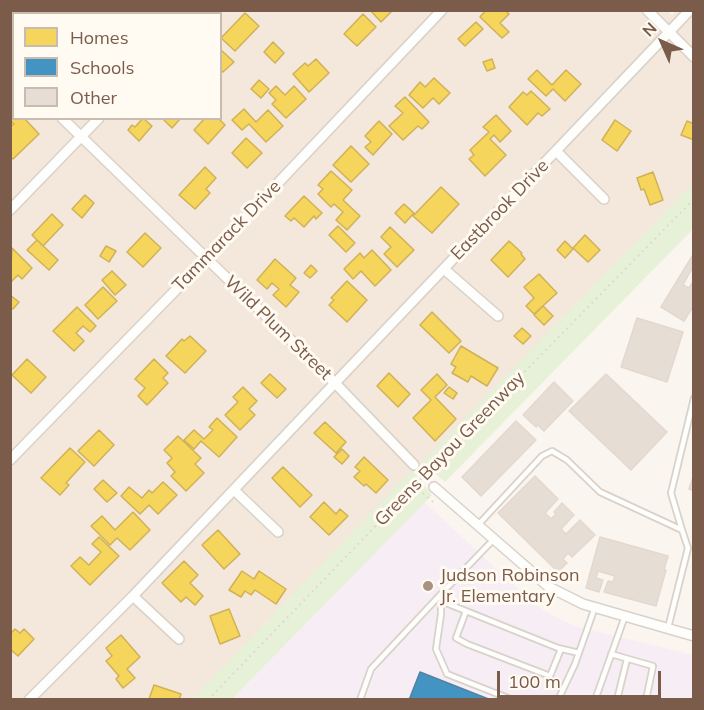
<!DOCTYPE html>
<html>
<head>
<meta charset="utf-8">
<style>
	body { margin:0 }
	#map { position:relative; width:704px; height:710px; overflow:hidden; background:#faf5ee; font-family:Mulish,sans-serif }
	canvas { display:block }
	.frame { position:absolute; inset:0; border:12px solid #7b5c4a; pointer-events:none }
	.legend { position:absolute; left:12px; top:12px; width:210px; height:108px; box-sizing:border-box; background:#fffaf2; border:2px solid #cabbaf; margin:0; padding:8px 10px; list-style:none; font-size:18px; color:#7b5c4a }
	.legend li { display:flex; align-items:center; gap:12px; height:30px }
	.legend b { width:30px; border:2px solid #cabbaf }
	.north { position:absolute; left:632px; top:12px; width:60px; height:60px; -webkit-text-stroke:4px #fffaf2; paint-order:stroke; rotate:315deg; font-size:16px; font-weight:700; line-height:24px; text-align:center; color:#7b5c4a }
	.north::after { content:''; display:block; margin:auto; width:21px; height:27px; background:#7b5c4a; clip-path:polygon(50% 0,100% 100%,50% 72%,0 100%) }
	.scale { position:absolute; left:497px; top:671px; width:164px; height:27px; box-sizing:border-box; border:3px solid #7b5c4a; border-top:0; padding-left:8px; font-size:18px; line-height:21px; white-space:nowrap; color:#7b5c4a; -webkit-text-stroke:4px #fffaf2; paint-order:stroke }
</style>
</head>
<body>
<div id="map">
<canvas width="704" height="710"></canvas>
<div class="frame"></div>
<ul class="legend">
<li><b style="height:16px;background:#f6d55c"></b>Homes</li>
<li><b style="height:16px;background:#4393c3"></b>Schools</li>
<li><b style="height:16px;background:#e6ded5"></b>Other</li>
</ul>
<div class="north">N</div>
<div class="scale">100 m</div>
</div>
<script>
const g = document.querySelector('canvas').getContext('2d');
g.lineJoin = 'round';
function paint(path, color) { g.fillStyle = color; g.fill(path, 'evenodd'); }
function trace(path, color, width, dash) { g.strokeStyle = color; g.lineWidth = width; g.lineCap = dash ? 'butt' : 'round'; g.setLineDash(dash || []); g.stroke(path); }
function write(font, color, halo, rows, align = 'center') {
  g.font = font + ' Mulish,sans-serif'; g.lineWidth = 6; g.setLineDash([]); g.textBaseline = 'middle'; g.strokeStyle = halo; g.fillStyle = color; for (const [text, x, y, turn = 0] of rows) {
    g.save(); g.translate(x, y); g.rotate((+turn || 0) * Math.PI / 180); g.textAlign = isNaN(turn) ? turn : align; if (halo) g.strokeText(text, 0, 0); g.fillText(text, 0, 0); g.restore();
  }
}
paint(new Path2D(`
	M667,10L672,15L676,11H693V185L193,699H11L10,95L13,92L14,118H220V14L89,13L92,11Z`), '#f3e8db');
paint(new Path2D(`
	M423,501L531,601L543,610L574,626L693,655V699L232,700Z`), '#f6edf5');
paint(new Path2D(`
	M11,10L92,11L89,14H14V92L11,95Z
	M693,183V229L445,482L422,462Z
	M412,470L432,495L232,699H192Z`), '#e6f1d8');
const homes = new Path2D(`
	M132,10H160L157,14H129Z
	M370,10H393L381,22Z
	M486,10H505L509,14L500,23L509,32L502,38L480,17Z
	M245,13L259,26L235,51L221,38Z
	M363,14L376,27L357,46L344,34Z
	M476,22L483,29L465,46L458,39Z
	M273,42L284,53L275,63L264,52Z
	M221,50L234,62L223,72L220,69Z
	M316,59L329,73L309,92L293,74L305,63L308,66Z
	M492,59L495,68L487,71L483,62Z
	M537,70L552,85L566,70L581,84L565,101L553,89L546,96L528,79Z
	M434,78L450,93L439,104L433,98L423,108L409,95L420,82L425,87Z
	M259,80L269,89L261,98L251,89Z
	M276,86L285,95L294,86L306,99L286,118L272,104L276,100L269,93Z
	M531,91L550,109L542,116L538,113L527,125L509,107L523,92L527,95Z
	M405,97L429,122L422,129L418,126L403,140L389,126L403,113L395,106Z
	M244,109L256,122L268,110L283,126L266,142L249,124L242,130L232,120Z
	M14,115V118H24L39,134L13,159L10,157V127L14,124L10,120V118Z
	M496,115L511,131L500,142L494,135L490,139L506,155L485,176L469,159L474,155L470,150L489,132L483,127Z
	M143,118L152,126L139,141L128,130L132,125L135,127Z
	M162,118H181L172,128Z
	M205,118H218L225,125L208,144L194,130Z
	M615,120L631,131L617,151L602,140Z
	M379,121L392,134L373,155L365,147L371,142L365,136Z
	M687,121L694,124V140L681,135Z
	M246,138L262,153L247,168L232,153Z
	M351,146L369,164L351,182L333,165Z
	M205,167L216,178L206,189L210,193L195,209L179,195Z
	M331,171L352,190L343,200L360,216L347,230L336,220L343,212L334,204L331,207L318,194L323,189L318,185Z
	M653,172L663,200L650,205L644,189L641,190L637,178Z
	M441,187L459,204L432,233L413,216Z
	M85,195L94,203L82,218L72,209Z
	M304,196L322,213L316,219L314,216L304,227L294,218L291,221L285,216Z
	M404,204L414,213L405,223L395,213Z
	M52,214L63,225L43,246L32,235Z
	M338,226L355,243L346,252L329,235Z
	M390,227L414,250L397,267L384,254L391,247L381,237Z
	M145,233L161,248L143,267L127,252Z
	M585,235L600,250L588,262L573,248Z
	M37,240L58,260L49,270L27,250Z
	M509,241L522,253L521,254L525,259L508,277L491,260Z
	M565,241L573,249L565,258L557,250Z
	M106,246L116,251L109,262L100,256Z
	M12,248L32,268L22,279L18,275L10,283Z
	M372,250L391,270L375,286L361,271L353,279L344,269L360,253L364,258Z
	M275,259L296,278L290,285L299,292L286,307L273,295L279,289L272,283L267,289L257,280Z
	M311,265L317,271L310,278L304,273Z
	M112,271L126,285L115,295L102,280Z
	M539,274L557,293L534,314L526,306L534,298L524,287Z
	M347,281L367,300L347,322L329,305L334,300L331,298Z
	M103,287L117,301L98,319L85,305Z
	M10,295L19,302L13,309L10,307Z
	M543,306L553,316L544,325L534,315Z
	M77,307L96,326L90,332L83,326L76,333L84,341L74,351L53,331Z
	M432,312L461,341L449,353L420,325Z
	M522,328L531,336L523,344L514,336Z
	M190,336L206,351L185,373L166,356L182,339L184,341Z
	M461,346L498,368L487,386L471,376L468,382L452,373L456,367L451,364Z
	M27,359L46,377L31,393L12,375Z
	M154,359L168,373L163,378L168,383L147,405L138,396L145,388L135,379Z
	M389,373L410,394L398,407L377,386Z
	M270,374L286,389L277,398L261,383Z
	M437,374L447,385L435,397L456,419L435,441L413,418L431,400L421,390Z
	M243,387L257,401L249,409L255,415L240,430L225,415L238,402L233,397Z
	M449,387L457,393L453,399L444,393Z
	M217,418L237,437L219,457L201,441L194,449L184,440L194,430L204,439L213,430L209,427Z
	M325,422L346,442L336,453L314,433Z
	M99,430L114,445L94,466L78,451Z
	M178,436L201,458L195,464L204,473L186,491L171,476L175,472L167,463L172,458L164,450Z
	M70,448L85,462L66,483L69,485L60,495L41,478Z
	M342,449L349,456L342,464L334,457Z
	M364,457L388,480L376,493L366,484L364,486L354,477L360,471L355,467Z
	M283,467L312,495L300,507L272,478Z
	M103,480L117,493L107,502L94,489Z
	M163,482L177,495L158,514L149,505L140,514L121,496L129,487L142,498L149,490L152,493Z
	M324,502L336,514L340,509L348,516L329,535L310,517Z
	M133,512L150,530L130,550L117,538L110,545L91,526L102,516L115,530Z
	M218,530L240,554L224,569L202,545Z
	M99,537L119,556L90,585L71,566L80,557L89,565L101,552L92,544Z
	M184,561L198,575L190,583L203,596L195,605L186,597L181,602L162,583Z
	M242,571L254,579L259,571L286,589L276,604L255,590L251,595L245,591L241,597L229,590Z
	M229,609L240,636L220,644L210,616Z
	M15,629L20,633L24,629L34,639L18,656L10,649V634Z
	M121,635L140,657L127,669L135,678L123,688L116,679L119,676L106,661L112,656L106,648Z
	M154,685L181,694L179,700L149,699Z`);
paint(homes, '#f6d55c');
trace(homes, '#d1b157', 1.5);
const schools = new Path2D(`
	M420,672L491,700H409Z`);
paint(schools, '#4393c3');
trace(schools, '#54829f', 1.5);
const building = new Path2D(`
	M694,253V271L691,270L683,285L689,288L692,283L694,284V305L684,321L661,307Z
	M637,318L683,332L667,382L621,367Z
	M606,374L667,432L631,470L569,411Z
	M554,382L573,401L544,431L538,425L536,427L523,415Z
	M516,421L536,440L481,496L462,477Z
	M694,474V491L689,489Z
	M535,476L558,499L545,513L551,519L556,514L554,512L562,503L574,515L561,529L566,534L580,520L595,535L572,557L568,553L563,559L567,563L558,572L498,513Z
	M600,537L668,556L664,570H666L656,606L604,592L608,581L613,582L615,576L598,571L596,578L603,580L599,592L586,588Z`);
paint(building, '#e6ded5');
trace(building, '#e3d8cf', 1.5);
const lane = new Path2D(`
	M478,525L542,456L552,451L567,460L600,492L682,530L671,493L694,398
	M494,539L441,594V614L436,649L447,674L513,700
	M441,601L558,648L579,653
	M466,611L456,638L467,644L550,676L561,649
	M668,628L688,548L682,530
	M611,654L653,666L646,700
	M360,700L371,669L441,594
	M558,700L575,664L595,607
	M595,700L625,616
	M617,700L627,659`);
const street = new Path2D(`
	M647,10L694,57
	M200,14L203,10
	M62,118L335,383L414,465
	M556,151L604,199
	M10,210L99,118
	M444,269L498,316
	M10,460L206,259L442,10
	M434,487L549,587L583,604L694,636
	M234,490L278,532
	M133,596L179,639
	M29,700L133,596L335,383L690,10`);
trace(lane, '#d9d2ca', 8);
trace(street, '#d9d2ca', 12);
trace(new Path2D(`
	M414,485L433,502
	M208,700L492,405L694,199`), '#dcd4ce', 2, [1.5, 4.5]);
trace(lane, '#fefefc', 4.5);
trace(street, '#fefefc', 9);
for (const [x, y, r, color] of [
	[428,586,6,"#a79283"]
]) { const dot = new Path2D(); dot.arc(x, y, r, 0, 2 * Math.PI); g.fillStyle = color; g.fill(dot); trace(dot, '#fffaf2', 2); }
write('18px', '#7b5c4a', '#fffaf2', [
	["Eastbrook Drive",500,210,-46],
	["Tammarack Drive",227,236,-46],
	["Wild Plum Street",278,328,44],
	["Greens Bayou Greenway",450,449,-46]
]);
write('18px', '#7b5c4a', '#fffaf2', [
	["Judson Robinson",440,576],
	["Jr. Elementary",440,597]
], 'left');
</script>
</body>
</html>
